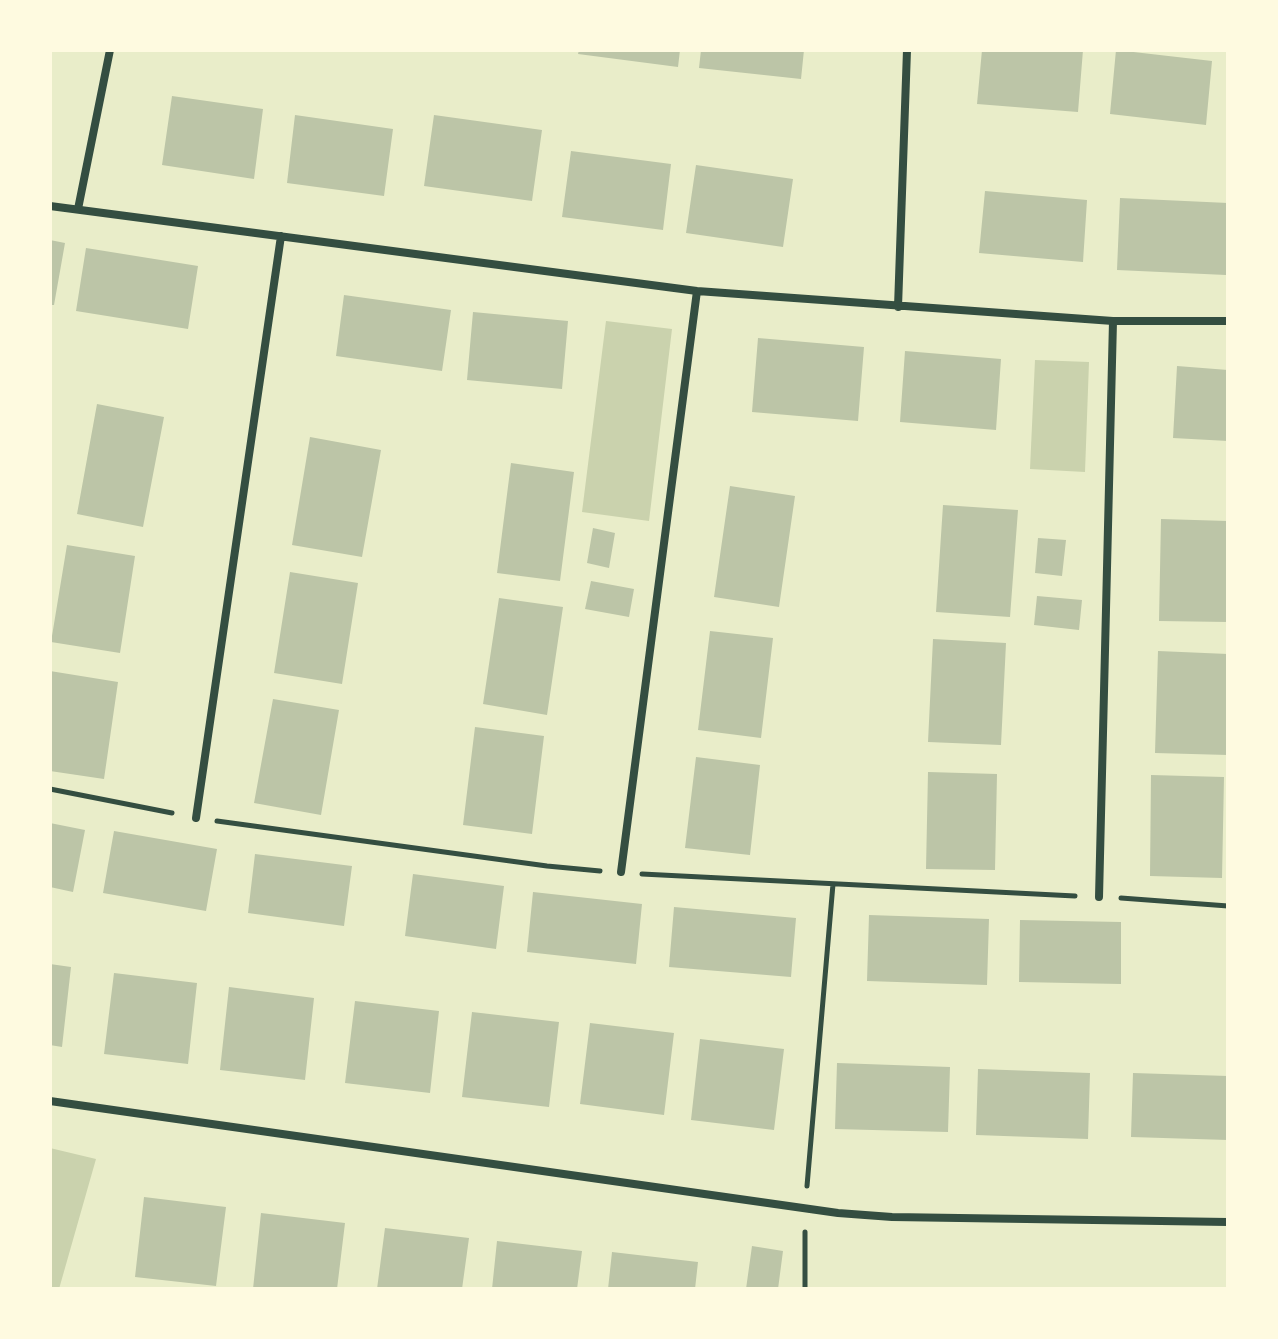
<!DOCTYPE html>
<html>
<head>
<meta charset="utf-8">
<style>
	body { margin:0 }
	#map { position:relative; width:1278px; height:1339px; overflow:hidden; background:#e9edc9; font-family:Roboto,sans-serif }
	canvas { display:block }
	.frame { position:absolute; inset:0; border:52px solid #fefae0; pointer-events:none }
</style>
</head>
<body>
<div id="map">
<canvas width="1278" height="1339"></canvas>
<div class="frame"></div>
</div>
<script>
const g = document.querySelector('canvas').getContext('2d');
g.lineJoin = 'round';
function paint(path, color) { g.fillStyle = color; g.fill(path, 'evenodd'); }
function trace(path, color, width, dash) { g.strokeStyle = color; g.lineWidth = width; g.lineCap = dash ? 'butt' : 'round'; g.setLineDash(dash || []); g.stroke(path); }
paint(new Path2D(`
	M606,321L672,329L649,521L582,512Z
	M1035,360L1089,362L1085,472L1030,469Z
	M50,1148L96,1159L59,1289H50Z`), '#cad2ad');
paint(new Path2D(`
	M579,50H680L678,67L578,54Z
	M701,50H804L801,79L699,68Z
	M982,50H1083L1078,112L977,104Z
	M1116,50L1212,61L1206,125L1110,114Z
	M172,96L263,109L254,179L162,165Z
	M295,115L393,129L384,196L287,183Z
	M434,115L542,130L532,201L424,186Z
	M571,151L671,164L663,230L562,217Z
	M696,165L793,179L783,247L686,233Z
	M985,191L1087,200L1083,262L979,253Z
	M1120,198L1228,203L1226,275L1117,270Z
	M50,240L65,243L54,305H50Z
	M86,248L198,266L188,329L76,311Z
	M344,295L451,310L442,371L336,356Z
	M473,312L568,321L562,389L467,380Z
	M758,338L864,347L858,421L752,412Z
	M905,351L1001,359L996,430L900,422Z
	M1177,366L1228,370V441L1173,438Z
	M97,404L164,417L143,527L77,514Z
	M310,437L381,450L362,557L292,545Z
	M511,463L574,472L560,581L497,573Z
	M730,486L795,496L779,607L714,597Z
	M943,505L1018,510L1010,617L936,612Z
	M1161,519L1228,521V622L1159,621Z
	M593,528L615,533L609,568L587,563Z
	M1038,538L1066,540L1062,576L1035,573Z
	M67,545L135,556L120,653L51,642Z
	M290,572L358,583L342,684L274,673Z
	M591,581L634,589L629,617L585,609Z
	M1037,596L1082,600L1079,630L1034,625Z
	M499,598L563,607L547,715L483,704Z
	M710,631L773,638L761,738L698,730Z
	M933,639L1006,643L1001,745L928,742Z
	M1158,651L1228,654V755L1155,753Z
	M50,671L118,682L104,779L50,771Z
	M273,699L339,710L321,815L254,803Z
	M475,727L544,736L532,834L463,825Z
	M696,757L760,765L750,855L685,848Z
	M928,772L997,774L995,870L926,869Z
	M1151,775L1224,777L1222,878L1150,876Z
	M50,823L85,830L73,892L50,887Z
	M114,831L217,849L206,911L103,893Z
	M255,854L352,866L344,926L248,913Z
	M413,874L504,886L496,949L405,936Z
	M533,892L642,904L636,964L527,952Z
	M674,907L796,918L791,977L669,967Z
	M869,915L989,919L987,985L867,981Z
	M1020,920L1121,922V984L1019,982Z
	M50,964L71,967L62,1047L50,1045Z
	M114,973L197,983L188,1064L104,1054Z
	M229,987L314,998L305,1080L220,1070Z
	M355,1001L439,1011L430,1093L345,1083Z
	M472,1012L559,1022L549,1107L462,1097Z
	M590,1023L674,1033L664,1115L580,1104Z
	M700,1039L784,1049L774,1130L691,1120Z
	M837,1063L950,1067L948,1132L835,1129Z
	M978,1069L1090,1073L1088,1139L976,1135Z
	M1133,1073L1228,1076V1140L1131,1137Z
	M144,1197L226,1207L216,1286L135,1277Z
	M261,1213L345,1223L337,1289H253Z
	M385,1228L469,1238L462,1289H377Z
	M497,1241L582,1251L577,1289H492Z
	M752,1246L783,1251L778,1289H746Z
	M612,1252L698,1262L695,1289H608Z`), '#bcc5a7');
trace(new Path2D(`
	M50,789L172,813
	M217,821L547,866L600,871
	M642,874L1075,896
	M1121,898L1228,906
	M807,1186L833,884
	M805,1289V1232`), '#344e41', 5);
trace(new Path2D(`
	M50,206L697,291L1113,321H1228
	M78,209L110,50
	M898,307L907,50
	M196,818L281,236
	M621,872L697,291
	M1099,897L1113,321
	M50,1101L838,1213L892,1217L1228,1222`), '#344e41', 8);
</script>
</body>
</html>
